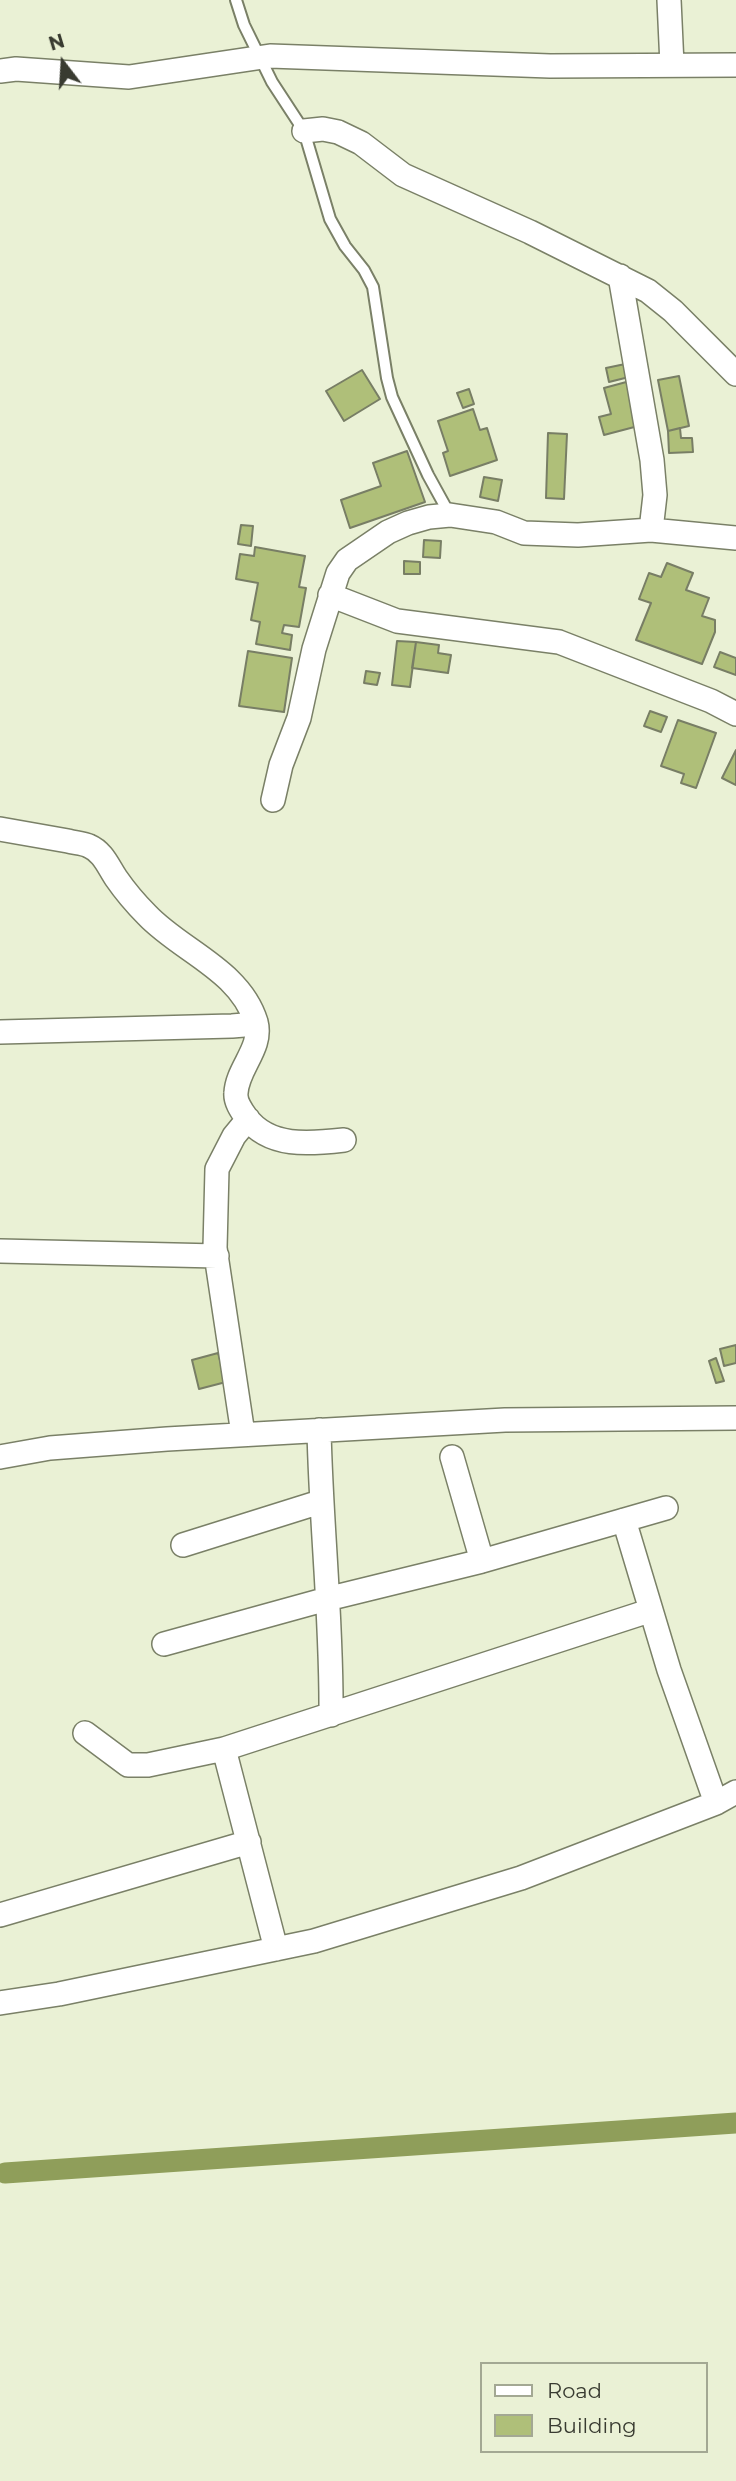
<!DOCTYPE html>
<html>
<head>
<meta charset="utf-8">
<style>
	body { margin:0 }
	#map { position:relative; width:736px; height:2481px; overflow:hidden; background:#eaf1d5; font-family:Montserrat,sans-serif }
	canvas { display:block }
	.legend { position:absolute; left:480px; top:2362px; width:228px; height:91px; box-sizing:border-box; background:#eaf1d5; border:2px solid #a3a893; margin:0; padding:9px 12px; list-style:none; font-size:21px; color:#393b31 }
	.legend li { display:flex; align-items:center; gap:14px; height:35px }
	.legend b { width:35px; border:2px solid #a3a893 }
	.north { position:absolute; left:28px; top:28px; width:70px; height:70px; -webkit-text-stroke:5px #eaf1d5; paint-order:stroke; rotate:343deg; font-size:19px; font-weight:700; line-height:28px; text-align:center; color:#393b31 }
	.north::after { content:''; display:block; margin:auto; width:24px; height:32px; background:#393b31; clip-path:polygon(50% 0,100% 100%,50% 72%,0 100%) }
</style>
</head>
<body>
<div id="map">
<canvas width="736" height="2481"></canvas>
<ul class="legend">
<li><b style="height:9px;background:#fff"></b>Road</li>
<li><b style="height:19px;background:#afbf79"></b>Building</li>
</ul>
<div class="north">N</div>
</div>
<script>
const g = document.querySelector('canvas').getContext('2d');
g.lineJoin = 'round';
function trace(path, color, width, dash) { g.strokeStyle = color; g.lineWidth = width; g.lineCap = dash ? 'butt' : 'round'; g.setLineDash(dash || []); g.stroke(path); }
function paint(path, color) { g.fillStyle = color; g.fill(path, 'evenodd'); }
trace(new Path2D(`
	M5,2173L736,2123`), '#8f9e5a', 21);
const building = new Path2D(`
	M630,363L633,376L609,382L606,368Z
	M362,370L380,399L344,421L326,391Z
	M679,376L689,426L668,431L658,380Z
	M630,381L642,425L604,435L599,417L611,414L604,388Z
	M469,389L474,404L463,408L457,393Z
	M473,409L480,430L487,428L497,460L450,476L443,453L448,451L438,421Z
	M680,428L681,438H692L693,452L669,453L668,431Z
	M548,433L567,434L564,499L546,498Z
	M407,451L425,502L350,528L341,500L381,486L373,463Z
	M484,477L502,480L498,501L480,497Z
	M241,525L253,526L251,546L238,544Z
	M424,540L441,541L440,558L423,557Z
	M255,547L305,556L299,587L306,588L299,627L284,625L282,633L292,635L290,650L256,644L260,622L251,620L258,583L236,579L240,554L254,556Z
	M404,561L420,562V574H404Z
	M667,563L693,573L686,590L709,598L702,616L715,620V632L702,664L636,640L651,603L639,599L649,573L661,577Z
	M397,641L416,642L410,687L392,685Z
	M416,642L439,645L438,653L451,655L448,673L412,668Z
	M248,651L292,658L284,712L239,706Z
	M720,652L736,658V675L714,667Z
	M366,671L380,673L377,685L364,683Z
	M650,711L667,717L661,732L644,726Z
	M678,720L716,733L696,788L681,783L684,774L661,766Z
	M736,750V785L722,778Z
	M736,1345V1363L724,1366L720,1349Z
	M218,1353L226,1382L199,1389L192,1360Z
	M716,1358L724,1381L716,1383L709,1361Z`);
paint(building, '#afbf79');
trace(building, '#787e65', 2);
const service = new Path2D(`
	M236,0L244,25L272,82L304,131L330,219L345,246L364,270L373,287L387,378L392,397L428,475L450,515`);
const minor = new Path2D(`
	M669,0L672,65
	M0,71L16,69L129,77L270,56L550,66L736,65
	M304,131L323,129L338,132L361,143L403,175L530,232L648,291L673,311L736,374
	M620,276L652,460L655,495L651,530
	M330,595L397,621L559,642L711,701L736,714
	M273,800L281,765L299,718L314,649L338,573L347,560L388,532L408,523L429,517L450,515L496,522L524,533L578,535L651,530L736,538
	M0,829C23,833 46,837 68,841C75,843 83,843 89,846C103,852 108,866 116,878C125,891 136,904 147,915C181,951 240,970 256,1022C263,1048 237,1068 236,1093C235,1101 241,1110 246,1117C269,1148 309,1144 344,1140
	M0,1032L232,1026L256,1024
	M0,1251L217,1256
	M319,1430C321,1525 332,1620 331,1715
	M243,1434L215,1248L217,1169L234,1136L248,1119
	M0,1457L50,1448L167,1439L505,1420L736,1418
	M452,1457L482,1561
	M624,1520L669,1670L716,1803
	M183,1545L320,1502
	M164,1644L327,1599L482,1561L666,1508
	M85,1733L128,1765H148L224,1749L649,1611
	M224,1749L276,1949
	M0,1915L249,1842
	M0,2003L59,1994L314,1941L521,1878L716,1803L736,1792`);
trace(service, '#7a8067', 14);
trace(minor, '#7a8067', 26);
trace(service, '#fff', 10);
trace(minor, '#fff', 23);
</script>
</body>
</html>
